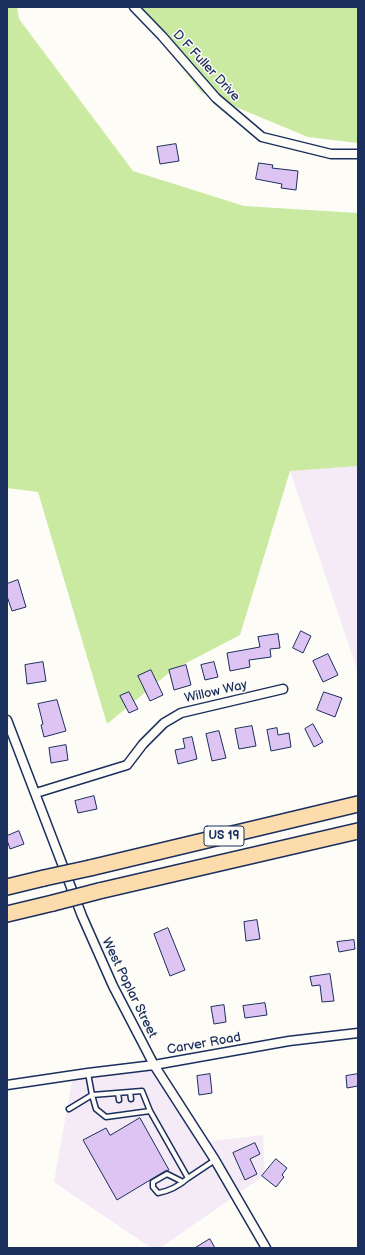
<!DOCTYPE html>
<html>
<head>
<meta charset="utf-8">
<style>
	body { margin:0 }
	#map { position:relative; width:365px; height:1255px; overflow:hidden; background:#fdfcf7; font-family:"Balsamiq Sans",sans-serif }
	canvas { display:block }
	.frame { position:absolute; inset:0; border:8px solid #1b2f5e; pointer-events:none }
</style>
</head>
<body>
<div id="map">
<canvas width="365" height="1255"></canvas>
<div class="frame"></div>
</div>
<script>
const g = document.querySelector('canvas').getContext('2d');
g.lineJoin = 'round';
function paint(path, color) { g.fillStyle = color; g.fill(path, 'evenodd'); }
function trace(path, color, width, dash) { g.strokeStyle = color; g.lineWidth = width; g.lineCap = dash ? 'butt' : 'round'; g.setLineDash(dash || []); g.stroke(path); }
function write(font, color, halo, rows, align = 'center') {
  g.font = font + ' "Balsamiq Sans",sans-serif'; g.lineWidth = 3; g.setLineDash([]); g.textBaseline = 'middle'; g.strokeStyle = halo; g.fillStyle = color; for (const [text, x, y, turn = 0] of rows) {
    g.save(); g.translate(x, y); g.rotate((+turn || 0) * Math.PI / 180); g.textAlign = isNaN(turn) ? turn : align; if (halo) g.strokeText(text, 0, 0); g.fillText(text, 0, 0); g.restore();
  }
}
paint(new Path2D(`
	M358,466V683L356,666L290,471Z
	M152,1069L205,1142L263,1135L265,1175L160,1248H151L54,1182L73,1075Z`), '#f4ebf6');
paint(new Path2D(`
	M7,7H17L19,19L133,171L244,206L358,213V466L290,471L240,635L171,671L107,724L38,492L7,488Z
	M137,7H358V143L308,137L202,93L136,10Z`), '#caeaa2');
const building = new Path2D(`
	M176,144L179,161L160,164L157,147Z
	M259,163L273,165L272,168L298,171L296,190L281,188L282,184L256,179Z
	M18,580L26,607L12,611L7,596V584Z
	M301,631L311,636L303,653L293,648Z
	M278,634L280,648L270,649L271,657L249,660L250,667L230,671L227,653L260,647L258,637Z
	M328,654L338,675L323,682L313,661Z
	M43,662L46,681L27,684L25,665Z
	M214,662L218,677L205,680L201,665Z
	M186,665L191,685L174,690L169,670Z
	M151,670L163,695L150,701L138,676Z
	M129,692L138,709L129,713L120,696Z
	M324,692L342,698L335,717L317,710Z
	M57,700L66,731L44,737L41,725L43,724L38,704Z
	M313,724L323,742L314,747L305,729Z
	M252,726L256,746L239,749L235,729Z
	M277,728L278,735L289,733L291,747L271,751L267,730Z
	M219,731L226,758L212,761L206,734Z
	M192,737L197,759L178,764L175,750L185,748L183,739Z
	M66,745L68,760L51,763L49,748Z
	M94,796L97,809L78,813L75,801Z
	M19,831L24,844L10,849L7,840V836Z
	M257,920L260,939L246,941L244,922Z
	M168,928L185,970L170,976L154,934Z
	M354,940L355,949L339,952L337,942Z
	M330,974L334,1001L322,1002L320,985L312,986L310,977Z
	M265,1003L267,1015L245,1018L243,1006Z
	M224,1005L226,1022L214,1024L211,1007Z
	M210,1074L212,1093L199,1095L197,1076Z
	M358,1074V1086L347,1088L346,1076Z
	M140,1118L169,1170L165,1171L117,1200L83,1140L106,1128L110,1135Z
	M255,1143L260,1154L250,1159L257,1174L245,1180L233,1153Z
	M276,1159L287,1168L282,1175L284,1177L276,1187L262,1176Z
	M210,1239L215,1248H195Z`);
paint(building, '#dec4f3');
trace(building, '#1b2f5e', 1);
const lane = new Path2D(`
	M88,1073L92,1095L96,1109L106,1117L150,1111
	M130,1092L131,1099
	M118,1093L119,1100
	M69,1109L92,1095L142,1091L150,1111L188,1178L215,1160
	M183,1182L167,1174L153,1182V1187L158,1193C170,1191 179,1186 188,1178`);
const street = new Path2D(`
	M134,7L162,36L216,98L262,137L331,154H358
	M7,720L82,916L113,986L154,1065L215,1160L266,1248
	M36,793L127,765L143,744L164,723L181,713L283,689
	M7,1085L88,1073L154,1065L289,1041L358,1033`);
const highway = new Path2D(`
	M90,868L358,804
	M7,887L44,878
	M99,891L358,831
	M7,914L53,903`);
trace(lane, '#1b2f5e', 7);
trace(street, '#1b2f5e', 11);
trace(highway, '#1b2f5e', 18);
trace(lane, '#fdfcf7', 4);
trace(street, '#fdfcf7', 8);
trace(highway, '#fcdcac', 15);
const highwayBridge = new Path2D(`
	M44,878L90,868
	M53,903L99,891`);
trace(highwayBridge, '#1b2f5e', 18, []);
trace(highwayBridge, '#fcdcac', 15);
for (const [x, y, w] of [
	[224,836,40]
]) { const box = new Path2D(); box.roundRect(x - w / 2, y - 10, w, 20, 3); g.fillStyle = '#fdfcf7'; g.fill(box); trace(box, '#1b2f5e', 1); }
write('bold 12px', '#1b2f5e', null, [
	["US 19",224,836]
]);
write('13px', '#1b2f5e', '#fdfcf7', [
	["D F Fuller Drive",206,66,47],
	["Willow Way",216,692,-13],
	["West Poplar Street",129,988,64],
	["Carver Road",204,1044,-10]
]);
</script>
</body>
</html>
